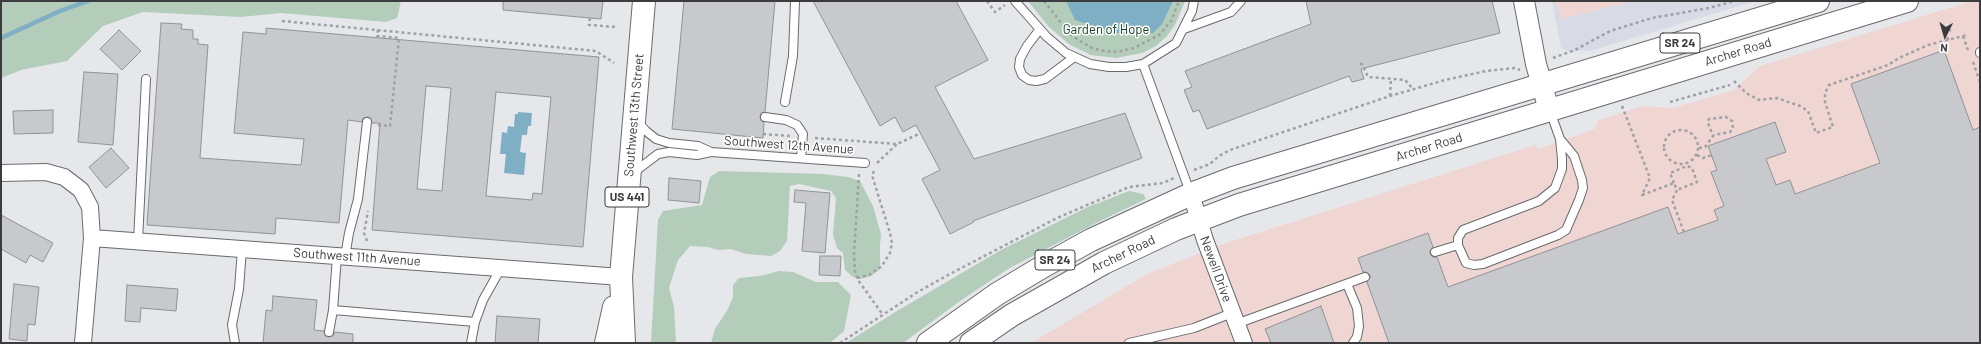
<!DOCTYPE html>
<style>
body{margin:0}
#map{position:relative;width:1981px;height:344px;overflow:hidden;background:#e5e7eb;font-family:Barlow,sans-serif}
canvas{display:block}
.frame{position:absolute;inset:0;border:2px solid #3c3c3e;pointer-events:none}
.north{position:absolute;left:1925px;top:16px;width:40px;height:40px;-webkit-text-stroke:3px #fff;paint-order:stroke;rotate:185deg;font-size:11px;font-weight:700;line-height:16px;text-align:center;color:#3c3c3e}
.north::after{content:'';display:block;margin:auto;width:14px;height:18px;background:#3c3c3e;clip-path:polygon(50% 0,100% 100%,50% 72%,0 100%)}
</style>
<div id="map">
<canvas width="1981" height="344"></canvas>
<div class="frame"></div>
<div class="north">N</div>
</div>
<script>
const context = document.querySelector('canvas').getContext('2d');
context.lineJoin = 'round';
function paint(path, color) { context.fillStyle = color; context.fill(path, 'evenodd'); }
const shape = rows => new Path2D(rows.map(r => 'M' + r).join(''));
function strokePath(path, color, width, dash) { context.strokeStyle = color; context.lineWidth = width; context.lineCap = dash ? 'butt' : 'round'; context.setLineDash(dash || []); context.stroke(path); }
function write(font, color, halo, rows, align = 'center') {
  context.font = font + ' Barlow,sans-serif'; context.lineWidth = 3; context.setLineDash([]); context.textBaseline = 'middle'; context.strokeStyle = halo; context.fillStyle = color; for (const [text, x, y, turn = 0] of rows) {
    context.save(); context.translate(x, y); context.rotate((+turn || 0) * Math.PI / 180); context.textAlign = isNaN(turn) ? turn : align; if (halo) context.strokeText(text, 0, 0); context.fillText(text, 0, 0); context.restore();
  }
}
paint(shape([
 [1552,1,1756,1,1590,51,1582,50,1575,52,1566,51,1561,48]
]), '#d8dbe6');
paint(shape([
 [1555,1,1633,1,1562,19],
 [1972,1,1980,1,1980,343,1031,343,1147,274,1223,244,1535,145,1538,149,1594,129,1599,120,1643,106,1673,108,1734,90,1760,66]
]), '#f0d6d3');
paint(shape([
 [1,1,401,1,397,18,386,22,281,13,241,17,143,12,103,26,67,61,21,70,1,78],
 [1028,1,1185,1,1175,25,1167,36,1156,46,1142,53,1116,58,1091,55,1070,45,1048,26],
 [719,171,823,174,848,177,860,181,873,206,881,234,880,245,880,269,871,276,860,279,853,277,845,270,843,253,837,248,833,235,836,198,831,191,799,184,790,186,787,241,780,251,771,256,746,254,731,249,718,250,708,247,690,246,678,260,669,288,674,307,676,343,651,343,658,220,663,211,702,205,710,177],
 [1129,191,1143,194,1146,199,1094,224,1008,269,960,301,903,343,846,343,897,311,1001,250,1088,207],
 [779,271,793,272,816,282,838,282,851,295,844,331,830,343,711,343,715,329,728,309,733,297,733,285,739,278,760,276]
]), '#b4cdba');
paint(shape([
 [1066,1,1173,1,1162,24,1153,33,1115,33,1075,20],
 [518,112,532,113,531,126,528,126,527,135,522,135,520,152,526,153,524,175,504,173,506,154,500,154,502,132,507,133,508,126,514,127,515,114,518,114]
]), '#7eafc5');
strokePath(shape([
 [1,38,60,11,88,1]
]), '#7eafc5', 4.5);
const building = shape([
 [503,1,603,1,601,19,503,10,503,1],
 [684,1,775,1,765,112,761,113,760,117,761,121,764,122,763,138,672,129,684,1],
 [813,1,956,1,988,60,935,87,974,159,1125,113,1142,158,973,221,974,222,950,234,922,179,940,170,916,125,903,132,895,117,880,126,813,1],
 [1306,1,1492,1,1500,33,1361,69,1364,79,1352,82,1349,76,1207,129,1199,110,1193,112,1184,90,1192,87,1185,71,1311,24,1306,1],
 [161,23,182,24,181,29,193,30,193,39,198,39,198,44,208,45,200,158,301,165,304,139,234,133,243,32,266,34,266,28,599,57,583,247,372,230,380,123,372,123,371,118,367,117,363,118,362,122,348,120,339,223,276,218,275,234,147,225,161,23],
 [426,86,451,88,442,191,417,189,426,86],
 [496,92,551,97,542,194,533,193,532,200,486,196,496,92],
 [119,30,141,51,122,70,100,49,119,30],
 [1944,50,1973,130,1980,127,1980,343,1389,343,1367,282,1370,278,1370,275,1366,272,1363,272,1358,258,1428,233,1433,247,1430,250,1430,254,1433,257,1437,257,1448,287,1668,207,1678,234,1718,220,1714,210,1724,206,1711,172,1717,170,1708,146,1775,122,1786,152,1766,159,1776,185,1790,180,1795,194,1880,163,1851,84,1944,50],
 [84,72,118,74,113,145,78,142,84,72],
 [53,110,53,133,14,134,13,111,53,110],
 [111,148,129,168,106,188,89,167,111,148],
 [669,178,701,181,699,203,668,200,669,178],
 [795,190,830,193,825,253,802,251,806,203,794,202,795,190],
 [1,215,53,243,43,262,30,255,26,263,1,249,1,215],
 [820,256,841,256,840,276,819,275,820,256],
 [14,284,39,287,35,325,28,324,27,341,9,339,14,284],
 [127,285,178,289,176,311,141,308,140,322,125,321,127,285],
 [273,296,317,300,314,330,324,331,325,336,328,337,333,336,335,332,353,334,353,343,263,343,266,310,272,311,273,296],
 [1321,306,1334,343,1271,343,1265,329,1321,306],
 [497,316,540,319,538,343,495,343,497,316]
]);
paint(building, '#c8c9cd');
strokePath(building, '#919296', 1);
const service = shape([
 [1015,1,1047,37,1066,53,1090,64,1109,67,1126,67,1143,64,1176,43,1192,11,1194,1],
 [1040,29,1027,46,1020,59,1019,67,1022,75,1029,80,1036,81,1045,79,1073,58],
 [1184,29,1231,12,1241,1],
 [1980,52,1980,53],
 [1143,64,1190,192],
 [785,102,793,56,795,1],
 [1550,111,1560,139,1562,159,1562,169,1555,188,1539,201,1463,230,1458,238,1458,245,1466,263,1474,265,1483,264,1558,235,1566,230,1579,200,1583,188,1582,180,1574,156,1560,139],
 [765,117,786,120,797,125,803,134,801,158],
 [637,121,646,131,656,139,669,143,698,146,711,152],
 [633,173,658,154,669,152,697,155,711,152,865,163],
 [138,241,146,79],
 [1435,252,1458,245],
 [337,256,333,310,475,322],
 [345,257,349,233,358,199,367,122],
 [1347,284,1357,308,1359,326,1357,337,1353,343],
 [1236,324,1365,277],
 [329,332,333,310],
 [235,343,232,325,239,289,242,249],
 [471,343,475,322,483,300,501,268],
 [1129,343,1194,328,1232,313]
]);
const minor = shape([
 [1,173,46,172,64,177,81,190,90,207,92,238,83,343],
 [1191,194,1205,240,1244,343],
 [92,238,621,277]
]);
const tertiary = shape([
 [1524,1,1536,64,1549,110]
]);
const primary = shape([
 [606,343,614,307],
 [624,343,621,277,644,1],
 [928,343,997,294,1042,267,1091,240,1191,194,1233,178,1818,1],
 [971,343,1012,315,1104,263,1176,229,1239,205,1907,1]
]);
strokePath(service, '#696a6d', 10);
strokePath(minor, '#696a6d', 18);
strokePath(tertiary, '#696a6d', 22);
strokePath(primary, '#696a6d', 24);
strokePath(shape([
 [987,1,995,12,1005,5],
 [1044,1,1070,34,1080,41,1092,48,1104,51,1117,52,1134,48,1159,35,1171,21,1179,1],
 [590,18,589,25,617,27],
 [282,21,596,51,614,63],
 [1963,36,1968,50],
 [1948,40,1946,32,1951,30],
 [1553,58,1575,50,1610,31,1652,18,1709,8,1734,1],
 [1973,62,1980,82],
 [1360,64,1362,64,1368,77,1405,80,1413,89],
 [1734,81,1746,93,1759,100,1777,98,1800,106,1808,111,1816,133,1833,127,1825,102,1825,93,1829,85,1888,65,1899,58,1928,45,1967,35],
 [1390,96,1391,79],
 [1670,102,1730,85],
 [1622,106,1650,178,1642,195,1674,183,1677,190,1672,200,1684,232],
 [378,125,390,126,399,38,377,36,378,30],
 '1664 147a17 17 0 1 1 34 0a17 17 0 1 1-34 0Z',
 [763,134,791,136],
 [815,138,897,144,921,133],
 [1699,148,1705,147,1713,136,1708,123,1709,119,1726,117,1732,121,1733,128,1730,132,1714,135],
 [1697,155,1703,158,1712,155],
 [877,163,897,144],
 [1194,170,1210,164,1219,156,1230,150,1390,96,1445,80,1486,71,1515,68,1520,70],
 [859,174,854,254,855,271,858,280,883,315],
 [1674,183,1670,173,1687,166,1692,168,1697,182,1677,190],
 [367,241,364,233,368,211],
 [857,278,869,275,882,266,890,253,892,243,890,233,875,185,872,175,874,171],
 [840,343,916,293,948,275,1057,218,1129,187,1163,183,1174,178]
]), '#9fa1a4', 2.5, [3, 3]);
strokePath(service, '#fff', 8);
strokePath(minor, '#fff', 16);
strokePath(tertiary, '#fff', 20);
strokePath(primary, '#fff', 22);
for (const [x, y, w] of [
 [1680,43,40],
 [627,197,44],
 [1055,260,40]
]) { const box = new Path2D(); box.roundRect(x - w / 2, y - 10, w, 20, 3); context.fillStyle = '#fff'; context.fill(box); strokePath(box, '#3c3c3e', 1); }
write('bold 12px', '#3c3c3e', null, [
 ["SR 24",1680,43],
 ["US 441",627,197],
 ["SR 24",1055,260]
]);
write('13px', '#124224', '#fff', [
 ["Garden of Hope",1106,30]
]);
write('13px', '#3c3c3e', '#fff', [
 ["Archer Road",1738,52,-17],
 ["Southwest 13th Street",634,115,-85],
 ["Southwest 12th Avenue",789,145,4],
 ["Archer Road",1429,147,-17],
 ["Archer Road",1123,254,-26],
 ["Southwest 11th Avenue",357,257,4],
 ["Newell Drive",1216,269,70]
]);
</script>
